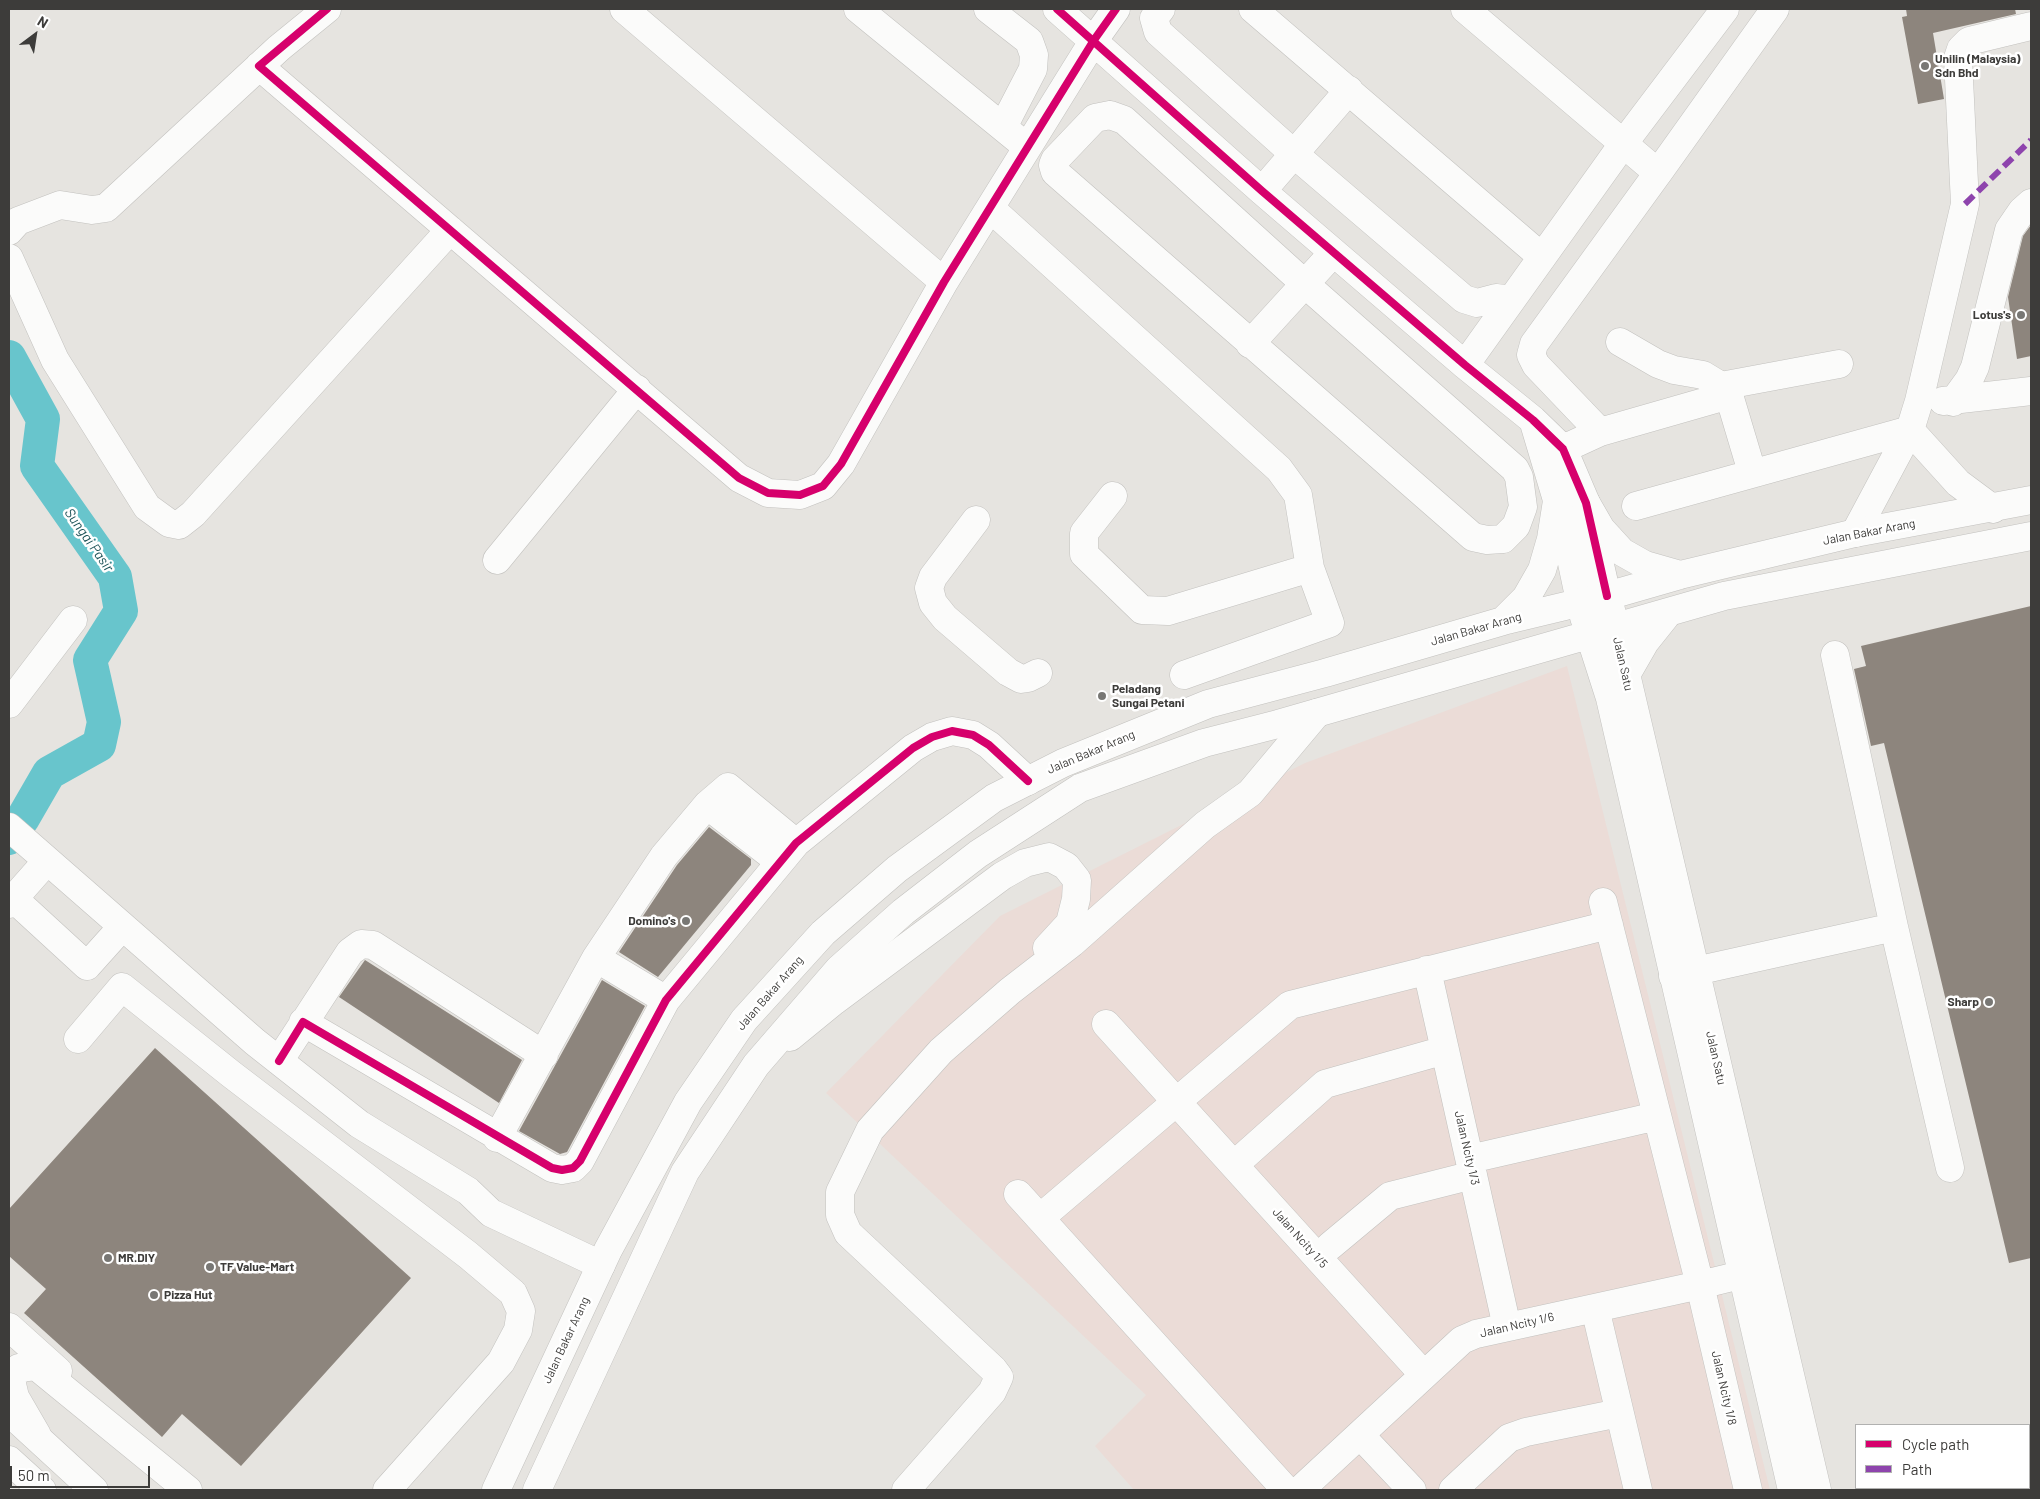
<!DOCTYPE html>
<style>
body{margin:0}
#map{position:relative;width:2040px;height:1499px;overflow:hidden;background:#e6e4e0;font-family:Barlow,sans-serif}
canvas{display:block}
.frame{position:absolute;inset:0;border:10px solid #3d3c3a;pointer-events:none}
.legend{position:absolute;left:1855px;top:1424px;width:175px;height:65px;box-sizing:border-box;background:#fff;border:1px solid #b1b1b0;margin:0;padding:6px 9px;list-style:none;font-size:15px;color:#3d3c3a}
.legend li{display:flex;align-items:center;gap:10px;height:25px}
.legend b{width:25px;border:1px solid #b1b1b0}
.north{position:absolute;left:10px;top:10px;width:50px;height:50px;-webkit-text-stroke:4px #fff;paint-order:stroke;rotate:31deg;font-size:14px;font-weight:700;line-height:20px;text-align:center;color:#3d3c3a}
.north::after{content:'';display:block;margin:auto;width:18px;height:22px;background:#3d3c3a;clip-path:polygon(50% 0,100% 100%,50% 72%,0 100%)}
.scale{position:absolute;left:10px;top:1466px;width:140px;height:22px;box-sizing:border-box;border:2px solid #3d3c3a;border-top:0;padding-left:6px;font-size:15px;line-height:18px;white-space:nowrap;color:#3d3c3a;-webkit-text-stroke:4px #fff;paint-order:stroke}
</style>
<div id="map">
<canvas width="2040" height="1499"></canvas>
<div class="frame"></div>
<ul class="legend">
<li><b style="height:6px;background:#d6006c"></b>Cycle path</li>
<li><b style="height:6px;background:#8e44ad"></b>Path</li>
</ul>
<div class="north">N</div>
<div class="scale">50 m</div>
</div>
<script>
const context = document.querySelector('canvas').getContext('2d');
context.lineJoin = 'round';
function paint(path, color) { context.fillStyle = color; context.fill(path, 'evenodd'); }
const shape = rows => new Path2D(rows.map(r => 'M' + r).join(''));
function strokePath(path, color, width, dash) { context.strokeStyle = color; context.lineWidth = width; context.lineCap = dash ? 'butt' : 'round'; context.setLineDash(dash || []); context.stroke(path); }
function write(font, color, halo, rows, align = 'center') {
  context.font = font + ' Barlow,sans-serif'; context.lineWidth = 5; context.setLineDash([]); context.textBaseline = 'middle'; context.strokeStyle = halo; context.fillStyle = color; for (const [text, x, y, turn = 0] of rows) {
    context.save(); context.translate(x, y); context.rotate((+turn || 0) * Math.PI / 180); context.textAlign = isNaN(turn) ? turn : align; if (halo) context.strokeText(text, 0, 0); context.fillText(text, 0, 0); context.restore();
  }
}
paint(shape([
 [1567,666,1770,1490,1134,1490,1095,1446,1146,1395,826,1093,1000,916,1305,763]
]), '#ebdcd7');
strokePath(shape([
 [9,357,43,419,37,466,115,577,121,611,90,660,104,722,99,745,49,773,23,818,9,838]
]), '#68c5cc', 34);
paint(shape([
 [1906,9,2015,9,2016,14,1933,33,1944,99,1918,104,1902,17,1907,16],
 [2031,225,2031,356,2017,359,2008,297,2023,236],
 [2031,606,2031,1258,2009,1263,1884,743,1871,746,1854,669,1866,666,1861,646],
 [709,827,751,859,751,865,658,977,619,952,677,865],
 [365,960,522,1060,499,1103,339,997],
 [602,980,645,1006,567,1152,560,1154,519,1131],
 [155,1048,411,1278,241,1466,182,1414,162,1437,24,1313,46,1289,9,1256,9,1209]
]), '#8d857d');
const minor = shape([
 [624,9,944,282],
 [858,9,1027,147],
 [988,9,1029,41,1034,55,1033,69,1003,127],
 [1057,9,1262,191,1465,365,1533,420,1563,449,1586,503,1607,596],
 [1161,9,1154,18,1158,32,1294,154,1464,299,1477,303,1496,298,1511,300],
 [1253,9,1542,257],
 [1465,9,1658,173,1534,344,1531,355,1536,365,1600,432],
 [259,66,739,478,768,493,800,495,823,486,841,464,944,282,1094,40,1116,9],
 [1110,115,1124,120,1305,284,1515,469,1519,477,1523,507,1516,526,1503,539,1487,540,1473,537,1055,172,1053,165,1055,160,1095,118,1110,115],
 [1658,173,1775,9],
 [1262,191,1349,90],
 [990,208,1279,469,1298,495,1310,568,1168,611,1142,610,1084,554,1084,533,1113,496],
 [9,231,18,221,60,205,92,210,106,208,279,48,327,9],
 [9,258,55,360,147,507,169,523,179,525,193,514,450,230],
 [1620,342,1658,364,1674,370,1703,375,1721,386,1729,395,1752,472],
 [1250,344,1333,253],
 [1465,365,1623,144,1725,9],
 [1721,386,1839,364],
 [1943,401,2031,391],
 [1953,402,1969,380,1975,367,2009,230,2022,211,2031,203],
 [1534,423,1563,520,1580,601],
 [1910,430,1958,483,1993,509],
 [1563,449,1600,432,1729,395],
 [1636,506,1910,430],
 [976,520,933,577,929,588,933,603,945,618,1008,672,1021,679,1028,678,1038,673],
 [1855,533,1910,430,1919,401,1965,204,1958,58,1961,49,1969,41,2031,26],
 [497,560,637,389],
 [1184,675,1330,623,1310,568],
 [9,704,73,620],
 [707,805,780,862],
 [9,827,255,1042,359,1124,468,1191,491,1213,601,1265],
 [14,899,87,966,122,927],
 [1603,902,1700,1285,1748,1490],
 [9,904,46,862],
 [1894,927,1950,1168],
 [596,958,666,1000],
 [1427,970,1507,1327],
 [1673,976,1894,927,1835,655],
 [303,1022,552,1168,562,1170,573,1168,580,1161,666,1000,796,843,913,748,932,737,952,731,973,735,989,745,1028,781],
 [1106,1024,1424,1375],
 [790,1037,834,1001,1002,876,1025,863,1049,857,1066,866,1077,880,1076,899,1070,923,1047,948],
 [78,1039,122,987,231,1074,468,1255,513,1293,521,1311,518,1330,501,1362,387,1490],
 [279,1061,350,952,361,944,373,945,544,1055],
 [497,1138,596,958,664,856,707,805,728,787,796,843],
 [1470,1159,1657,1116],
 [1234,1165,1325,1084,1445,1050],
 [1018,1194,1286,1490],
 [1040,1218,1290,1005,1609,925],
 [1330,1246,1390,1196,1473,1175],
 [1595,1308,1638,1490],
 [9,1327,58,1371],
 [37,1435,15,1397,11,1380,19,1368,36,1366,188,1490],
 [1360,1435,1412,1490],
 [906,1490,992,1392,999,1377,993,1369,848,1233,840,1215,840,1192,870,1130,941,1051,1010,991,1072,943,1205,825,1250,793,1317,713],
 [1300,1490,1462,1340,1476,1334,1700,1285,1765,1269],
 [1453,1490,1509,1438,1526,1432,1619,1413]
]);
const major = shape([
 [1586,503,1601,529,1622,552,1645,565,1680,575],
 [1611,610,1817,1490],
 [1584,617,1610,698,1792,1490],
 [1503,621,1526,598,1542,570,1551,539,1557,501],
 [1626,675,1645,642,1669,612],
 [496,1490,608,1250,688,1102,744,1020,823,933,897,869,994,798,1063,763,1208,704,1325,673,1503,621,1607,596,1680,575,1855,533,2031,500],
 [537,1490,685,1172,756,1065,839,969,903,912,978,854,1080,788,1204,743,1278,724,1724,596,2031,536]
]);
const highway = shape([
 [9,1412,94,1490],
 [9,1460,42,1490]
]);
strokePath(minor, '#c2c1be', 29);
strokePath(major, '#c2c1be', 29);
strokePath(highway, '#c2c1be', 29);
strokePath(minor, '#fbfbfa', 28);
strokePath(major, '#fbfbfa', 28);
strokePath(highway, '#fbfbfa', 28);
strokePath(shape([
 [1965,204,2031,140]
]), '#8e44ad', 6, [12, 6]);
strokePath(shape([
 [327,9,259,66,739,478,768,493,800,495,823,486,841,464,944,282,1094,40,1116,9],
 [1057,9,1262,191,1465,365,1533,420,1563,449,1586,503,1607,596],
 [279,1061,303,1022,552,1168,562,1170,573,1168,580,1161,666,1000,796,843,913,748,932,737,952,731,973,735,989,745,1028,781]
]), '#d6006c', 8);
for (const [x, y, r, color] of [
 [1925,66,5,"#787774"],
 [2021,315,5,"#787774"],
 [1102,696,5,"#787774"],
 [686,921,5,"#787774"],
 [1989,1002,5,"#787774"],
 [108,1258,5,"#787774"],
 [210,1267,5,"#787774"],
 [154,1295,5,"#787774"]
]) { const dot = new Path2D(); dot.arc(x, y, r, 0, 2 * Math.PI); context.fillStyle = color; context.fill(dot); strokePath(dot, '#fff', 2); }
write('bold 12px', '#3d3c3a', '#fff', [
 ["Unilin (Malaysia)",1935,59],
 ["Sdn Bhd",1935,73],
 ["Lotus's",2011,315,"right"],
 ["Peladang",1112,689],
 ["Sungai Petani",1112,703],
 ["Domino's",676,921,"right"],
 ["Sharp",1979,1002,"right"],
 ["MR.DIY",118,1258],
 ["TF Value-Mart",220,1267],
 ["Pizza Hut",164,1295]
], 'left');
write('12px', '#3d3c3a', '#fff', [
 ["Jalan Bakar Arang",1869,532,-11],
 ["Jalan Bakar Arang",1476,629,-16],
 ["Jalan Satu",1623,664,77],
 ["Jalan Bakar Arang",1091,752,-23],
 ["Jalan Bakar Arang",770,993,-49],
 ["Jalan Satu",1716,1058,77],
 ["Jalan Ncity 1/3",1467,1148,77],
 ["Jalan Ncity 1/5",1300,1238,48],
 ["Jalan Ncity 1/6",1517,1325,-13],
 ["Jalan Bakar Arang",566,1340,-65],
 ["Jalan Ncity 1/8",1724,1388,77]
]);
write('italic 14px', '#1d5358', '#fff', [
 ["Sungai Pasir",89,540,55]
]);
</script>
